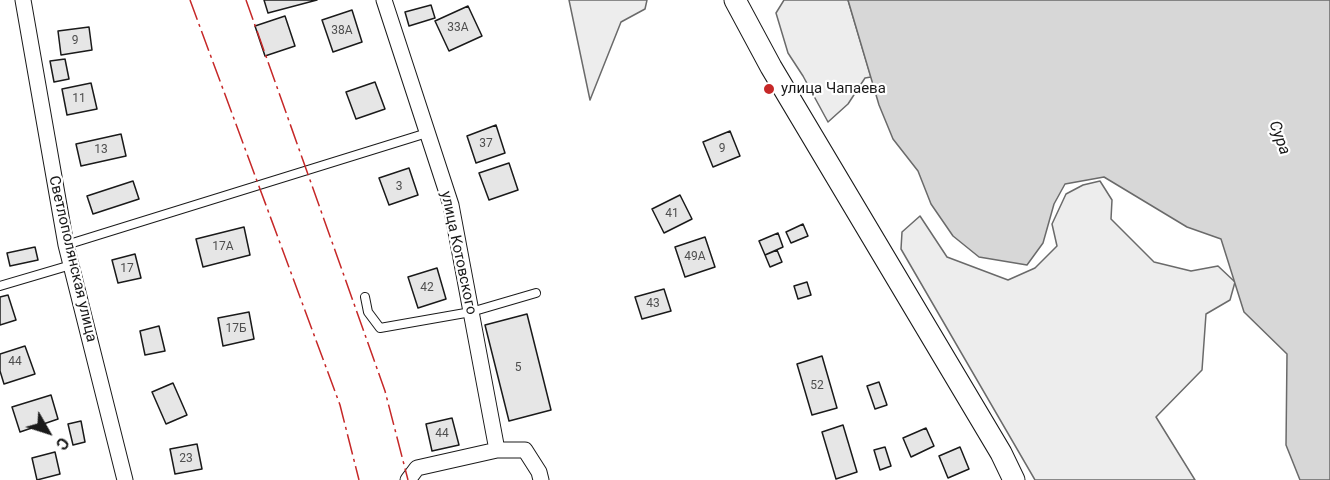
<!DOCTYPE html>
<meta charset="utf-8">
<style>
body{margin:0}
#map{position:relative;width:1330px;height:480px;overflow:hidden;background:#fff;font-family:Roboto,sans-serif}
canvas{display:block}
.north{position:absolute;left:18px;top:402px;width:60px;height:60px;-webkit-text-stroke:4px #fff;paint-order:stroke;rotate:129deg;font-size:16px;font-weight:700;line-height:24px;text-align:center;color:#1a1a1a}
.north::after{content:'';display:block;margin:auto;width:21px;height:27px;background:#1a1a1a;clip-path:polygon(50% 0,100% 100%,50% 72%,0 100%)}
</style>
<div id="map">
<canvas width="1330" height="480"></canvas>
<div class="north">С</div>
</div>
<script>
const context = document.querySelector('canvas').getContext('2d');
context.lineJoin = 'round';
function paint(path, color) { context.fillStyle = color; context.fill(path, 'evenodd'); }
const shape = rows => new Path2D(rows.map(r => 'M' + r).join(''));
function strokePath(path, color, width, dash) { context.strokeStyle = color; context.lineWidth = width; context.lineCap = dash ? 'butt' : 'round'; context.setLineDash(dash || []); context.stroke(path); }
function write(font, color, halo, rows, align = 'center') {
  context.font = font + ' Roboto,sans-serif'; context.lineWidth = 4.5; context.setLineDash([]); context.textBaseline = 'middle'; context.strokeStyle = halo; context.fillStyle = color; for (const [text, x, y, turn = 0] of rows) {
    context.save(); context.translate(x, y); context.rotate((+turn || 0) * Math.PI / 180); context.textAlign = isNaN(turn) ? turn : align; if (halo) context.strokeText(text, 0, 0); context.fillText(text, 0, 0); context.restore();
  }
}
const built = shape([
 [569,0,647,0,645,9,621,22,590,100,569,0],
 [784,0,848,0,871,77,865,78,848,104,828,122,803,76,788,53,776,13,784,0],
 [1100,181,1112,200,1111,219,1154,262,1191,271,1218,266,1235,282,1230,300,1206,314,1202,370,1156,417,1195,480,1035,480,901,249,902,232,920,216,947,257,1008,280,1035,268,1057,246,1052,224,1066,194,1083,185,1100,181]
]);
paint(built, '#ededed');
strokePath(built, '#6a6a6a', 1.5);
const water = shape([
 [848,0,1330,0,1330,480,1300,480,1286,445,1287,354,1244,312,1221,239,1187,227,1104,177,1065,184,1054,204,1043,243,1027,265,979,257,953,236,931,204,918,171,893,139,879,105,848,0]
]);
paint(water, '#d7d7d7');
strokePath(water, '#6a6a6a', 1.5);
const building = shape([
 [264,0,317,0,268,13,264,0],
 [431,5,435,18,409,26,405,12,431,5],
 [468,6,482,36,449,51,435,21,468,6],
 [352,10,362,42,333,52,322,20,352,10],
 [285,16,295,46,265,56,255,26,285,16],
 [89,27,92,50,61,55,58,31,89,27],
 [65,59,69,79,54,82,50,61,65,59],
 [375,82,385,109,356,119,346,92,375,82],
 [91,83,97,109,67,115,62,89,91,83],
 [496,125,505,153,476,163,467,136,496,125],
 [730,131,740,156,713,167,703,142,730,131],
 [121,134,126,156,81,166,76,144,121,134],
 [509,163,518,190,489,200,479,173,509,163],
 [409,168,418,195,389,205,379,178,409,168],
 [133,181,139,199,93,214,87,196,133,181],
 [680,195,692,219,664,233,652,209,680,195],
 [803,224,808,236,791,243,786,232,803,224],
 [244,227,250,255,203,267,196,239,244,227],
 [778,233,783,247,765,255,759,241,778,233],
 [705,237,715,267,685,277,675,247,705,237],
 [35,247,38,260,10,266,7,253,35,247],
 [777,250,782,262,770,267,765,255,777,250],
 [135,254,141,278,118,283,112,260,135,254],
 [437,268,446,299,418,308,408,277,437,268],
 [807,282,811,295,798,299,794,286,807,282],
 [664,289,671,311,642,319,635,297,664,289],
 [8,295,16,320,0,325,0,297,8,295],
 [249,312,254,339,223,346,218,318,249,312],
 [527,314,551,410,509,421,485,325,527,314],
 [159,326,165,351,145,355,140,331,159,326],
 [25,346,35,374,4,384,0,371,0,354,25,346],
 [822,356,837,408,812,415,797,364,822,356],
 [879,382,887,405,875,409,867,386,879,382],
 [173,383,187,415,166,424,152,392,173,383],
 [51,395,58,419,20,432,12,407,51,395],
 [452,418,459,445,432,451,426,424,452,418],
 [81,421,85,442,73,445,68,424,81,421],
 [843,425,857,472,836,479,822,432,843,425],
 [926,428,934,446,911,457,903,438,926,428],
 [197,444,202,469,175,474,170,449,197,444],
 [885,447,891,466,880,470,874,450,885,447],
 [960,447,969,469,948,478,939,456,960,447],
 [55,452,60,474,37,480,32,458,55,452]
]);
paint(building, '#e6e6e6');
strokePath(building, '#1a1a1a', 1.5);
const service = shape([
 [66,245,427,133],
 [0,286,71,265],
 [365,297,368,312,380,328,471,312,536,293]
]);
const minor = shape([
 [23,0,66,245,125,480],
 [384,0,451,205,497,450,525,450,539,472,541,480],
 [408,480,417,468,497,450]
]);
const secondary = shape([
 [735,0,771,67,1001,453,1014,480]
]);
strokePath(service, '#1a1a1a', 10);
strokePath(minor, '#1a1a1a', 17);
strokePath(secondary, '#1a1a1a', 23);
strokePath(service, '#fff', 8);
strokePath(minor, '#fff', 15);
strokePath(secondary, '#fff', 21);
strokePath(shape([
 [190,0,340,405,359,480],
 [246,0,385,391,408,480]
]), '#c62828', 1.5, [21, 4.5, 3, 4.5]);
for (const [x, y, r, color] of [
 [769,89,6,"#c62828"]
]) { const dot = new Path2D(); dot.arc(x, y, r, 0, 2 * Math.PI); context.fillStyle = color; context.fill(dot); strokePath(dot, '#fff', 2); }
write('12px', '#4d4d4d', null, [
 ["33А",458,28],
 ["38А",342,31],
 ["9",75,41],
 ["11",79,99],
 ["37",486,144],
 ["9",722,149],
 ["13",101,150],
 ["3",399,187],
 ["41",672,214],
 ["17А",223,247],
 ["49А",695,257],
 ["17",127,269],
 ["42",427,288],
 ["43",653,304],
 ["17Б",236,329],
 ["44",15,362],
 ["5",518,368],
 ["52",817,386],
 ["44",442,434],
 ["23",186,459]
]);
write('15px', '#1a1a1a', '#fff', [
 ["улица Чапаева",781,89]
], 'left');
write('15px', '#1a1a1a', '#fff', [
 ["улица Котовского",458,253,78],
 ["Светлополянская улица",72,259,77]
]);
write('italic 16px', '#1a1a1a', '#fff', [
 ["Сура",1279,138,70]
]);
</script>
